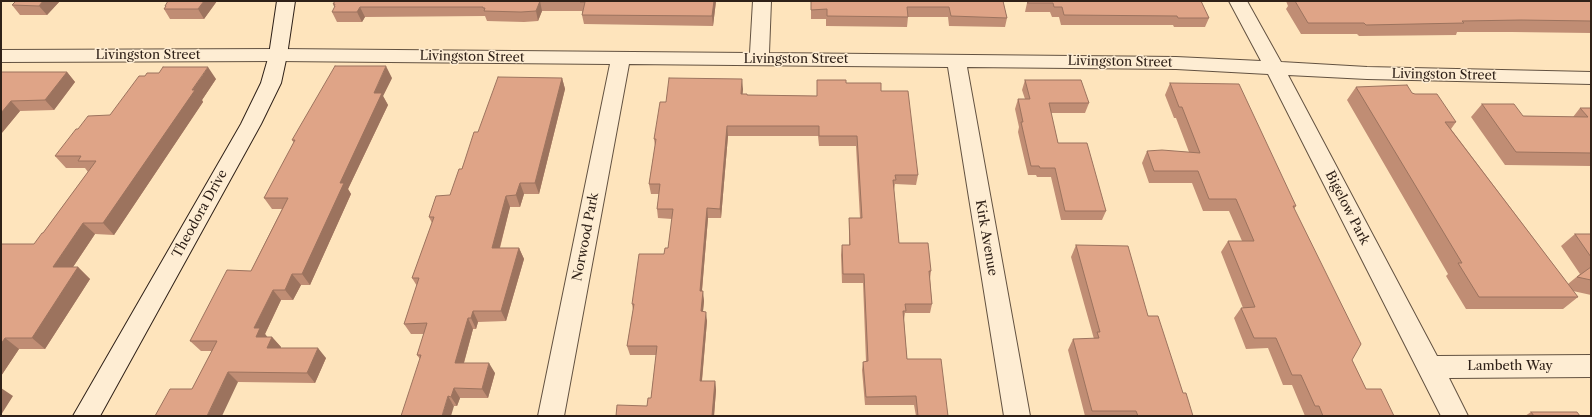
<!DOCTYPE html>
<style>
body{margin:0}
#map{position:relative;width:1592px;height:417px;overflow:hidden;background:#fee4bc;font-family:"Libre Caslon Text",serif}
canvas{display:block}
.frame{position:absolute;inset:0;border:2px solid #2f2118;pointer-events:none}
</style>
<div id="map">
<canvas width="1592" height="417"></canvas>
<div class="frame"></div>
</div>
<script>
const context = document.querySelector('canvas').getContext('2d');
context.lineJoin = 'round';
const shape = rows => new Path2D(rows.map(r => 'M' + r).join(''));
function strokePath(path, color, width, dash) { context.strokeStyle = color; context.lineWidth = width; context.lineCap = dash ? 'butt' : 'round'; context.setLineDash(dash || []); context.stroke(path); }
function paint(path, color) { context.fillStyle = color; context.fill(path, 'evenodd'); }
function write(font, color, halo, rows, align = 'center') {
  context.font = font + ' "Libre Caslon Text",serif'; context.lineWidth = 3; context.setLineDash([]); context.textBaseline = 'middle'; context.strokeStyle = halo; context.fillStyle = color; for (const [text, x, y, turn = 0] of rows) {
    context.save(); context.translate(x, y); context.rotate((+turn || 0) * Math.PI / 180); context.textAlign = isNaN(turn) ? turn : align; if (halo) context.strokeText(text, 0, 0); context.fillText(text, 0, 0); context.restore();
  }
}
const street = shape([
 [753,1,771,1,769,53,1176,57,1261,61,1229,1,1247,1,1281,62,1367,67,1591,72,1591,84,1367,79,1288,75,1437,356,1591,355,1591,377,1449,378,1468,416,1441,416,1268,74,1176,69,967,67,1030,416,1004,416,948,67,629,64,564,416,538,416,610,64,278,61,1,62,1,50,278,49,750,53,753,1]
]);
const secondary = shape([
 [277,1,295,1,287,55,281,83,261,124,100,416,73,416,241,124,261,83,269,55,277,1]
]);
strokePath(street, '#635241', 2);
strokePath(secondary, '#2f2118', 2);
paint(street, '#feedd3');
paint(secondary, '#feedd3');
paint(shape([
 [60,1,47,15,20,15,12,5],
 [217,1,204,19,170,19,164,9,166,6,165,6],
 [335,1,716,1,713,26,584,24,582,15,582,11,542,11,538,21,524,22,487,21,485,16,365,17,362,22,337,22,332,12,335,8,333,4],
 [811,1,1003,1,1007,18,1005,27,949,26,948,17,908,17,907,27,826,26,826,19,811,19],
 [1201,1,1209,18,1205,27,1174,27,1173,25,1061,25,1059,17,1052,17,1050,12,1025,12,1027,3],
 [1286,1,1591,1,1591,33,1512,32,1457,32,1456,35,1359,36,1357,34,1301,34,1286,9,1288,6],
 [1,72,67,72,75,82,54,110,20,111,1,134],
 [145,76,216,79,202,100,203,102,114,235,95,234,73,267,78,267,90,279,45,349,19,349,1,376,1,244,34,244,43,233,88,172,85,168,66,168,55,156,78,129,110,115],
 [392,78,383,96,388,105,348,189,351,194,310,285,301,285,293,300,281,300,265,334,267,337,272,337,281,347,281,348,326,358,315,383,238,382,192,389,212,351,201,351,190,341,251,271,282,209,272,209,264,198,294,143,292,140],
 [562,78,565,89,539,194,524,194,520,207,510,207,500,248,519,248,524,259,506,321,478,322,476,329,473,329,464,363,495,373,488,398,460,398,457,406,454,406,417,355,424,334,411,334,404,324,417,286,412,278,432,223,429,217,450,195,478,132],
 [817,80,846,83,881,91,918,175,916,185,895,184,894,190,899,243,931,271,930,279,932,304,930,313,905,313,904,320,907,359,948,416,916,416,914,405,865,405,862,370,863,362,866,362,863,283,842,283,841,255,842,245,849,245,849,218,860,218,856,146,819,146,818,136,728,136,721,218,708,218,702,291,704,301,703,311,707,321,702,381,715,381,716,390,714,416,616,416,647,406,651,398,656,355,630,355,627,346,633,310,632,304,668,248,672,219,658,218,657,209,659,194,651,194,649,184,655,146,654,139,666,102,743,89,742,94,747,95,817,96],
 [1025,80,1089,103,1085,113,1051,113,1058,143,1106,211,1102,220,1061,220,1051,177,1037,177,1036,175,1028,175,1018,132,1019,127,1015,109,1018,99,1025,99,1022,90],
 [1170,83,1296,206,1294,209,1352,360,1366,389,1394,416,1305,416,1292,385,1283,385,1268,348,1246,349,1234,318,1241,308,1243,308,1221,252,1228,241,1242,241,1229,211,1203,211,1192,183,1149,183,1142,163,1147,151,1189,152,1176,118,1174,118,1165,95],
 [1356,87,1412,93,1456,122,1451,129,1568,284,1580,274,1561,246,1575,234,1591,234,1591,295,1573,291,1578,297,1563,309,1466,309,1446,276,1448,274,1347,100],
 [1482,104,1523,116,1573,117,1580,108,1591,108,1591,166,1505,165,1471,117],
 [1076,245,1148,316,1193,416,1085,416,1068,350,1073,339,1094,339,1071,257],
 [1531,412,1580,416,1525,416]
]), '#c08d74');
paint(shape([
 [43,1,60,1,47,15,39,6],
 [204,1,217,1,204,19,198,9],
 [540,1,542,11,538,21,536,11],
 [714,1,716,1,713,26,712,16],
 [360,7,365,17,362,22,357,12],
 [386,66,392,78,383,96,388,105,348,189,351,194,310,285,302,274,340,183,374,93],
 [208,67,216,79,202,100,203,102,114,235,103,223],
 [67,72,75,82,54,110,45,100],
 [562,78,565,89,539,194,535,183],
 [742,79,743,89,742,104,741,94],
 [11,101,20,111,1,134,1,113],
 [727,126,728,136,721,218,720,209],
 [520,183,524,194,520,207,516,195],
 [506,196,510,207,497,258,492,248],
 [707,208,708,218,701,301,700,291],
 [83,223,95,234,65,279,53,267],
 [519,248,524,259,506,321,501,311],
 [78,267,90,279,45,349,32,338],
 [292,274,301,285,293,300,285,290],
 [273,290,281,300,265,334,269,339,256,337,254,328],
 [703,291,704,301,702,321,701,311],
 [473,311,478,322,476,329,471,318],
 [706,312,707,321,701,390,700,381],
 [468,318,473,329,461,373,455,363],
 [272,337,281,347,276,358,267,348],
 [5,338,19,349,1,376,1,344],
 [318,348,326,358,315,383,307,373],
 [489,363,495,373,488,398,482,389],
 [228,372,238,382,222,416,207,416],
 [715,381,716,390,714,416,712,416],
 [1,388,13,396,1,415],
 [454,388,460,398,457,406,451,397],
 [448,396,454,406,451,416,442,416]
]), '#9c735e');
const building = shape([
 [16,1,43,1,39,6,12,5,16,1],
 [168,1,204,1,198,9,164,9,166,6,165,6,168,1],
 [335,1,540,1,536,11,521,12,484,11,485,8,483,8,483,7,360,7,357,12,332,12,335,6,334,6,335,4,333,4,335,1],
 [566,1,714,1,712,16,582,15,585,2,580,2,581,1,566,1],
 [811,1,1003,1,1007,18,951,16,949,7,907,7,908,17,827,16,827,9,811,10,811,1],
 [1030,1,1201,1,1209,18,1178,18,1177,16,1064,15,1062,7,1054,7,1053,3,1027,3,1030,1],
 [1295,1,1591,1,1591,21,1521,20,1462,21,1464,23,1366,25,1364,23,1308,23,1295,1],
 [335,66,386,66,374,93,382,93,340,183,344,183,302,274,292,274,285,290,273,290,254,328,260,328,256,337,272,337,267,348,318,348,307,373,228,372,207,416,155,416,170,389,192,389,217,341,190,341,227,270,251,271,288,198,264,198,295,140,292,140,335,66],
 [163,67,208,67,192,90,195,90,103,223,83,223,53,267,78,267,32,338,5,338,1,344,1,244,34,244,42,233,43,233,96,161,78,161,81,156,55,156,76,129,78,129,88,116,110,115,139,76,145,76,147,73,159,73,163,67],
 [1,72,67,72,45,100,11,101,1,113,1,72],
 [498,77,562,78,535,183,520,183,516,195,506,196,492,248,519,248,501,311,473,311,471,318,468,318,455,363,489,363,482,389,454,388,451,397,448,396,442,416,401,416,421,355,417,355,427,323,404,324,419,278,412,278,434,217,429,217,436,196,450,195,459,169,462,169,474,132,478,132,498,77],
 [669,78,742,79,741,94,747,94,747,95,817,96,817,80,846,80,846,83,881,83,881,91,908,91,918,175,895,175,896,180,893,180,899,243,928,243,931,271,929,271,932,304,905,304,906,311,903,311,907,359,941,359,948,416,918,416,916,396,866,397,863,362,868,361,864,274,843,274,842,245,850,245,849,218,862,218,857,136,819,136,819,126,727,126,720,209,707,208,700,291,703,291,701,311,706,312,700,381,715,381,712,416,616,416,617,405,647,406,648,398,651,398,657,346,627,346,634,304,632,304,639,254,664,254,665,248,668,248,673,209,657,209,660,184,649,184,656,139,654,139,660,102,666,102,669,78],
 [1025,80,1081,80,1089,103,1049,103,1058,143,1087,143,1106,211,1065,211,1055,168,1040,168,1039,166,1031,166,1021,122,1023,122,1018,99,1030,99,1025,80],
 [1170,83,1239,84,1296,206,1293,206,1361,344,1352,360,1366,389,1381,389,1394,416,1323,416,1319,406,1315,406,1301,375,1292,375,1276,338,1254,338,1241,308,1255,307,1228,241,1254,241,1236,199,1209,199,1198,171,1154,171,1147,151,1162,150,1200,153,1182,107,1179,107,1170,83],
 [1407,85,1412,93,1415,94,1437,94,1456,122,1445,122,1578,297,1479,297,1458,263,1462,263,1356,87,1407,85],
 [1482,104,1514,104,1523,116,1588,117,1580,108,1591,108,1591,153,1516,152,1482,104],
 [1575,234,1591,234,1591,257,1575,234],
 [1076,245,1128,246,1148,316,1158,316,1183,393,1186,393,1193,416,1138,416,1136,411,1092,411,1073,339,1099,338,1097,332,1100,332,1076,245],
 [1591,267,1591,280,1577,277,1591,267],
 [1531,412,1577,412,1580,416,1534,416,1531,412]
]);
paint(building, '#dfa487');
strokePath(building, '#9c735e', 1);
write('13px', '#2f2118', '#feedd3', [
 ["Livingston Street",148,55],
 ["Livingston Street",472,57,1],
 ["Livingston Street",796,59],
 ["Livingston Street",1120,62,1],
 ["Livingston Street",1444,75,1],
 ["Bigelow Park",1347,208,63],
 ["Theodora Drive",200,214,-61],
 ["Norwood Park",586,237,-79],
 ["Kirk Avenue",986,238,80],
 ["Lambeth Way",1510,366]
]);
</script>
